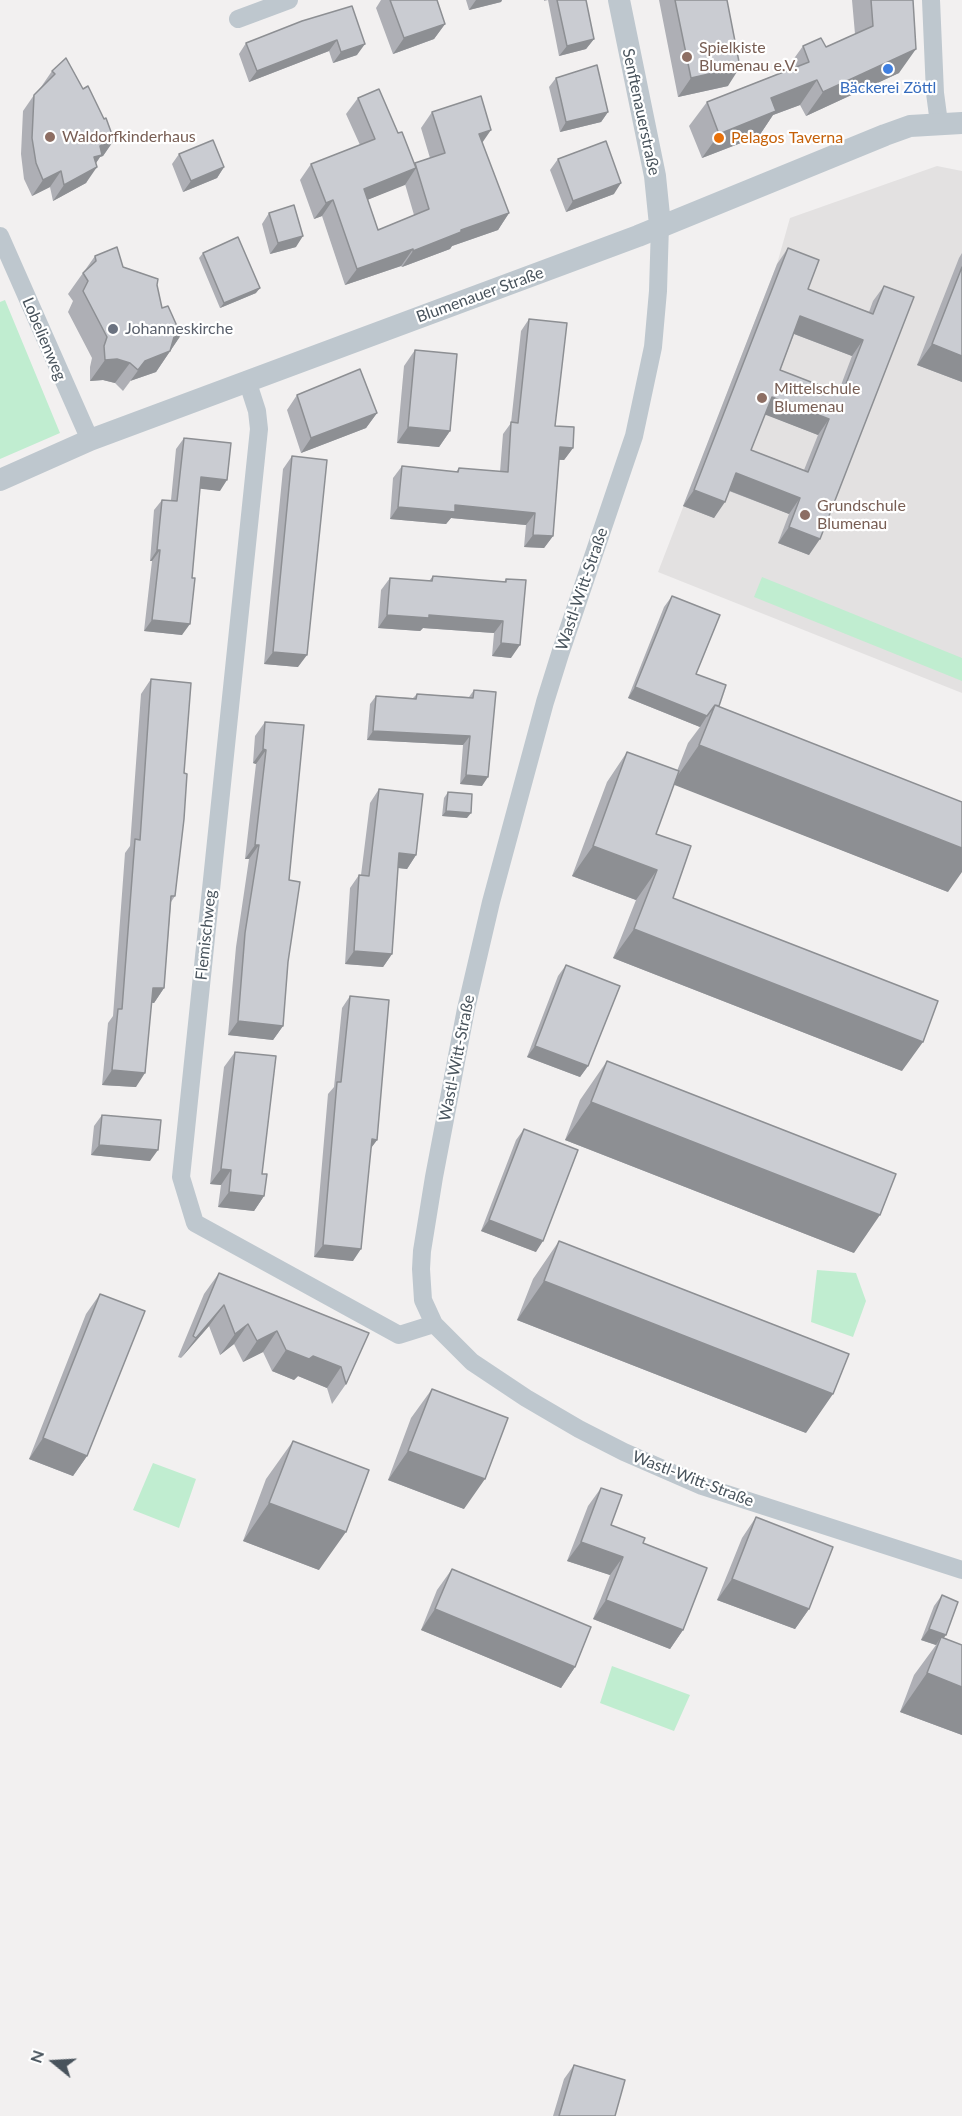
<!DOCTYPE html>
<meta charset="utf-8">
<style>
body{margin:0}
#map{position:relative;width:962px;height:2116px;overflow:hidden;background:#f2f0f0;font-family:Lato,sans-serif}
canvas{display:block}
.north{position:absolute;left:24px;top:2032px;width:60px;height:60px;-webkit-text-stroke:4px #fff;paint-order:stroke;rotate:288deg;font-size:16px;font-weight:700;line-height:24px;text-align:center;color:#48535c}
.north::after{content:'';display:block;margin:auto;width:21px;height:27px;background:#48535c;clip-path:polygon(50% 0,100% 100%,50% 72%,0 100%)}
</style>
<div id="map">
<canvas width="962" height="2116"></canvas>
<div class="north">N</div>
</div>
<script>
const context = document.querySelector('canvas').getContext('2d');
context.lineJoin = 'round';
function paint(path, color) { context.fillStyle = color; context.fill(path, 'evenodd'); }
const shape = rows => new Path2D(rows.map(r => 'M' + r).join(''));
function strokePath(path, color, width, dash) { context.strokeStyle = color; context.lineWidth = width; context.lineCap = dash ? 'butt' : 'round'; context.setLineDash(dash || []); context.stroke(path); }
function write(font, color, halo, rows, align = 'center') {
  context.font = font + ' Lato,sans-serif'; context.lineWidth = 4.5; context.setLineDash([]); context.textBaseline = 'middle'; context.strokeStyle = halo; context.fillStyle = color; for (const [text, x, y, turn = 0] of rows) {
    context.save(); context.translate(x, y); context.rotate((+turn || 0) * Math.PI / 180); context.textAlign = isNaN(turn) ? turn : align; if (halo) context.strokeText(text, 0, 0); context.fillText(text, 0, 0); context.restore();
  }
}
paint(shape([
 [937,166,962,171,962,693,658,572,777,264,790,218]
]), '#e3e1e1');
paint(shape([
 [5,300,60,433,0,459,0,302],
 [762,577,962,658,962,681,754,597],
 [817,1270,856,1273,866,1301,853,1337,811,1322],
 [153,1463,196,1479,179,1528,133,1510],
 [612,1666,690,1695,674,1731,600,1703]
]), '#c0edd0');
strokePath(shape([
 [931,0,935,93,939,123],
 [238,19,289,0],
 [660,225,658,291,653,347,634,436,560,654,545,702,491,902,466,1009,434,1177,422,1251,421,1269,423,1300,434,1324,472,1362,526,1398,579,1429,624,1452,702,1486,962,1570],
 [0,236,90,440],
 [247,380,257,411,259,429,181,1177,195,1223,399,1335,434,1324]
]), '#bec7ce', 18);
strokePath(shape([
 [619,0,655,176,660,225],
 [0,480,90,440,638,236,885,135,910,126,962,123]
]), '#bec7ce', 22);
paint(shape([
 [381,0,437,0,445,24,434,39,393,54,376,8],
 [466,0,502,0,501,2,469,10],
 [544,0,586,0,594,39,586,49,559,56,548,0,544,1],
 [659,0,727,0,728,86,678,97],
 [852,0,913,0,899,73,806,116,800,105,773,115,759,136,702,158,689,126,707,102,785,71,803,46,826,47,855,34],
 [352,6,357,55,333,63,329,51,249,82,239,54,246,43],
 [52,71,83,89,114,140,103,156,100,157,96,163,86,183,53,201,50,187,32,196,24,179,21,154,23,111,34,95,41,87],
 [556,78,608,112,601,122,560,132,549,87],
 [358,98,398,133,414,164,430,158,421,128,432,112,482,143,509,213,498,230,452,246,450,249,402,267,401,266,345,285,322,216,314,219,300,180,311,164,360,145,346,114],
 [405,184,414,215,378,230,367,200],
 [179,154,224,167,217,178,183,192,172,164],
 [558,159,614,194,566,212,550,170],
 [269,213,296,247,270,254,262,224],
 [788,248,808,289,869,312,873,301,884,286,809,555,778,543,789,514,729,491,714,518,683,506,777,264],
 [794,334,852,356,838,393,780,370],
 [765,414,818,435,804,470,751,450],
 [203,253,256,293,220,308,199,258],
 [962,253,962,382,917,365,959,258],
 [95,256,123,267,157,285,162,308,181,335,156,372,130,381,123,391,115,383,103,380,90,381,90,367,92,358,68,312,73,301,68,294],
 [529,319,555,426,573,448,564,460,559,460,553,536,544,548,524,547,526,525,451,518,446,524,390,519,393,478,402,466,456,472,459,468,500,472,503,434,511,423,521,331],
 [415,350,450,431,439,447,397,443,404,366],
 [297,395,377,413,366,428,301,453,287,410],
 [184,438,220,491,200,488,182,635,144,631,152,561,150,561,154,510,162,500,171,500,176,449],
 [292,456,298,667,264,664,283,469],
 [433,576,504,582,506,579,511,658,492,656,494,633,423,628,420,631,378,628,381,590,390,578,429,581],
 [672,596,696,674,719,706,948,892,674,784,656,834,673,898,902,1071,613,958,636,900,572,876,607,782,627,752,677,771,688,743,700,727,628,698,664,607],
 [151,679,175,896,171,902,164,988,154,1003,151,1002,136,1087,102,1085,108,1023,113,1016,125,853,130,846,141,694],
 [474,690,482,786,460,784,463,745,367,740,370,704,376,696,413,698,417,694,469,697],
 [265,722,289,880,288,962,283,1026,273,1040,228,1035,236,947,249,859,245,859,256,764,253,763,255,736],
 [379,789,416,855,407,869,398,868,392,954,383,967,345,964,350,888,359,875,361,875,370,803],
 [448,792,467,818,442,816,444,798],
 [566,965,588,1066,580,1077,527,1057,558,976],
 [350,996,377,1140,371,1148,353,1261,314,1257,328,1094,334,1087,342,1008],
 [235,1052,264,1196,254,1211,218,1207,221,1185,210,1184,224,1067],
 [607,1061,854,1253,565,1140,580,1100],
 [102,1115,150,1161,91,1155,94,1126],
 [524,1129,536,1252,481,1231,516,1140],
 [559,1241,806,1433,517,1320,533,1279],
 [219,1273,369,1333,346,1384,332,1404,327,1388,298,1376,294,1380,272,1371,263,1352,243,1362,234,1344,220,1355,209,1326,181,1358,178,1357,204,1294],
 [100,1294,87,1456,73,1476,29,1459,86,1314],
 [432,1389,464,1509,388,1480,411,1418],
 [293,1441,319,1570,243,1541,266,1479],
 [601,1488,611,1525,643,1543,683,1630,670,1649,593,1619,610,1575,567,1561,588,1506],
 [756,1517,809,1609,795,1629,717,1600,742,1538],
 [452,1569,575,1667,561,1688,421,1630,437,1590],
 [942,1595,944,1638,962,1645,962,1735,900,1712,914,1675,936,1645,921,1640,934,1606],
 [574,2065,615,2116,553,2116,564,2079]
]), '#aeafb5');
paint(shape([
 [476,0,502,0,501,2,469,10],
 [445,24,434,39,393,54,404,38],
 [594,39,586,49,559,56,567,46],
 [337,40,329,51,249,82,257,71],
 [365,44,357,55,333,63,341,52],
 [916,49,899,73,806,116,823,92],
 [740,67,728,86,678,97,691,78],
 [817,80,800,105,773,115,759,136,702,158,719,134,771,98],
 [608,112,601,122,560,132,566,122],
 [491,130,480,146,479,134],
 [114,140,103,156,100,157,92,169,97,167,86,183,53,201,64,185,100,146],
 [224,167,217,178,183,192,191,181],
 [416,168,405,185,352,206,364,189],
 [61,171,50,187,32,196,43,180],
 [621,183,614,194,566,212,573,201],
 [333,200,322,216,314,219,326,203],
 [509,213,498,230,452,246,450,249,402,267,413,251,461,230],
 [303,236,296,247,270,254,278,243],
 [413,249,401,266,345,285,357,269],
 [260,288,256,293,220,308,224,303],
 [800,316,863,340,852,356,789,332],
 [181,335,156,372,130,381,123,391,145,361,174,337],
 [932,344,962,356,962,382,917,365],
 [117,359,130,363,115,383,103,380,90,381,105,360],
 [772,397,829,419,818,435,761,413],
 [377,413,366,428,301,453,311,438],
 [408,427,450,431,439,447,397,443],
 [560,447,573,448,564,460,551,459],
 [736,473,800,498,789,514,725,489],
 [201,477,227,480,220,491,194,488],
 [694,490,725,502,714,518,683,506],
 [455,505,535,513,526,525,451,518,446,524,390,519,398,507],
 [789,527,820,539,809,555,778,543],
 [533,535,553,536,544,548,524,547],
 [157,550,160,550,152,561,150,561],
 [387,615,429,615,503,621,494,633,423,628,420,631,378,628],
 [152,620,190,624,182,635,144,631],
 [501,643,520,645,511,658,492,656],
 [273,652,307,655,298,667,264,664],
 [635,687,707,716,700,727,628,698],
 [373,731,470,736,463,745,367,740],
 [699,745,962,848,962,872,948,892,672,784],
 [263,749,266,750,256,764,253,763],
 [466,775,488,777,482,786,460,784],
 [446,811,471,813,467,818,442,816],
 [255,845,259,845,249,859,245,859],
 [593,846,657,870,636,900,572,876],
 [399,853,416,855,407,869,390,867],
 [634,929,923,1042,902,1071,613,958],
 [354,951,392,954,383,967,345,964],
 [153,988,164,988,154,1003,143,1002],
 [238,1021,283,1026,273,1040,228,1035],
 [535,1046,588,1066,580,1077,527,1057],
 [112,1070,145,1073,136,1087,102,1085],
 [591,1102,880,1215,854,1253,565,1140],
 [372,1139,377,1140,368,1152],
 [99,1145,158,1150,150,1161,91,1155],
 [221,1169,231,1170,221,1185,210,1184],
 [229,1192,264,1196,254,1211,218,1207],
 [489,1220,543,1241,536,1252,481,1231],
 [323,1245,361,1249,353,1261,314,1257],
 [544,1281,833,1394,806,1433,517,1320],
 [224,1305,209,1326,181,1358,196,1338],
 [248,1324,234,1344,220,1355,235,1334],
 [277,1331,263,1352,243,1362,257,1341],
 [286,1350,313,1356,341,1367,327,1388,298,1376,294,1380,272,1371],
 [43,1438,87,1456,73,1476,29,1459],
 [408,1451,485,1479,464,1509,388,1480],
 [269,1503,346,1532,319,1570,243,1541],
 [581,1542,623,1557,610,1575,567,1561],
 [732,1579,809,1609,795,1629,717,1600],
 [606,1600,683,1630,670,1649,593,1619],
 [435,1609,575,1667,561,1688,421,1630],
 [929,1629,946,1635,938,1646,941,1637,936,1645,921,1640],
 [927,1673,962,1687,962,1735,900,1712]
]), '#8d8f93');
const building = shape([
 [390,0,437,0,445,24,404,38,390,0],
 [557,0,586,0,594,39,567,46,557,0],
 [675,0,727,0,740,67,691,78,675,0],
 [871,0,913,0,916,49,823,92,817,80,771,98,776,111,719,134,707,102,809,62,803,46,821,38,826,47,873,26,871,0],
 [352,6,365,44,341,52,337,40,257,71,246,43,302,21,352,6],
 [66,58,83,89,88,86,104,119,106,118,114,140,100,146,102,155,94,157,97,167,64,185,61,171,43,180,36,163,32,138,34,95,55,74,52,71,66,58],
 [597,65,608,112,566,122,556,78,597,65],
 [379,89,398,133,402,132,416,168,364,189,378,230,429,209,415,163,445,153,432,112,481,96,491,130,479,134,509,213,461,230,461,232,413,251,413,249,357,269,333,200,326,203,311,164,375,139,358,98,379,89],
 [213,140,224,167,191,181,179,154,213,140],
 [606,141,621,183,573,201,558,159,606,141],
 [294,205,303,236,278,243,269,213,294,205],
 [238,237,260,288,224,303,203,253,238,237],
 [117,247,123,267,158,279,157,285,162,308,168,306,181,335,174,337,170,351,145,361,138,370,130,363,117,359,105,360,104,346,107,337,83,291,88,281,83,273,96,261,95,256,117,247],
 [788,248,819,260,808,289,873,314,884,286,914,297,820,539,789,527,800,498,736,473,725,502,694,490,788,248],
 [800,316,863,340,842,394,780,370,800,316],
 [772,397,829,419,808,472,751,450,772,397],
 [962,267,962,356,932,344,962,267],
 [529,319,567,323,555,426,574,427,573,448,560,447,553,536,533,535,535,513,455,505,455,512,398,507,402,466,458,472,459,468,508,472,511,422,518,423,529,319],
 [415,350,457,354,450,431,408,427,415,350],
 [360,369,377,413,311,438,297,395,360,369],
 [184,438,231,443,227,480,201,477,192,578,195,578,190,624,152,620,160,550,157,550,162,500,177,501,184,438],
 [292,456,327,460,307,655,273,652,292,456],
 [433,576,506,582,506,579,526,580,520,645,501,643,503,621,429,615,429,618,387,615,390,578,432,581,433,576],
 [672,596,720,615,696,674,726,685,719,706,715,705,707,716,635,687,672,596],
 [151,679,191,683,184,773,187,774,184,819,175,896,171,896,164,988,153,988,145,1073,112,1070,118,1009,122,1009,135,839,140,840,151,679],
 [474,690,496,692,488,777,466,775,470,736,373,731,376,696,416,699,417,694,473,698,474,690],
 [715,705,962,802,962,848,699,745,715,705],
 [265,722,304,725,289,880,300,882,288,962,283,1026,238,1021,245,933,259,845,255,845,266,750,263,749,265,722],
 [627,752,679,771,656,834,691,846,673,898,938,1001,923,1042,634,929,657,870,593,846,627,752],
 [379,789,423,794,416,855,399,853,392,954,354,951,359,875,369,876,379,789],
 [448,792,472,794,471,813,446,811,448,792],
 [566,965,620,986,588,1066,535,1046,566,965],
 [350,996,389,1000,377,1140,372,1139,361,1249,323,1245,337,1082,341,1082,350,996],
 [235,1052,276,1056,262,1174,267,1174,264,1196,229,1192,231,1170,221,1169,235,1052],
 [607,1061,896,1174,880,1215,591,1102,607,1061],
 [102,1115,161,1120,158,1150,99,1145,102,1115],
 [524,1129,578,1150,543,1241,489,1220,524,1129],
 [559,1241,849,1354,833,1394,544,1281,559,1241],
 [219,1273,369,1333,346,1384,341,1367,313,1356,309,1359,286,1350,277,1331,257,1341,248,1324,235,1334,224,1305,196,1338,193,1336,219,1273],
 [100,1294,145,1311,87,1456,43,1438,100,1294],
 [432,1389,508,1418,485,1479,408,1451,432,1389],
 [293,1441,369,1470,346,1532,269,1503,293,1441],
 [601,1488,622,1495,611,1525,645,1538,643,1543,707,1568,683,1630,606,1600,623,1557,581,1542,601,1488],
 [756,1517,833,1547,809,1609,732,1579,756,1517],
 [452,1569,591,1627,575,1667,435,1609,452,1569],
 [942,1595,958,1602,946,1635,929,1629,942,1595],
 [941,1637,962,1645,962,1687,927,1673,941,1637],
 [574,2065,625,2080,615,2116,559,2116,574,2065]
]);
paint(building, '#caccd2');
strokePath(building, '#8d8f93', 1.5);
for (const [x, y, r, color] of [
 [687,57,6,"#8d6e63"],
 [888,69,6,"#3f7fe0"],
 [50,137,6,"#8d6e63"],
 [719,138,6,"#e8710a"],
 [113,329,6,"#6b7280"],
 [762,398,6,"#8d6e63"],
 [805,515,6,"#8d6e63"]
]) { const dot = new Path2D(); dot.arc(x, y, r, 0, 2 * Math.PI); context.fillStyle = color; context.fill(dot); strokePath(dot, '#fff', 2); }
write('16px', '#785e54', '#fff', [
 ["Spielkiste",699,48],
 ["Blumenau e.V.",699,66],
 ["Waldorfkinderhaus",62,137],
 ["Mittelschule",774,389],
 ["Blumenau",774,407],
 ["Grundschule",817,506],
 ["Blumenau",817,524]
], 'left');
write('16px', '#366cbe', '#fff', [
 ["Bäckerei Zöttl",888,88]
]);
write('16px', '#48535c', '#fff', [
 ["Senftenauerstraße",641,112,78],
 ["Blumenauer Straße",480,295,-20],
 ["Lobelienweg",44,339,67],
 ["Wastl-Witt-Straße",582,589,-71],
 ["Flemischweg",206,935,-84],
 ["Wastl-Witt-Straße",457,1058,-79],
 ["Wastl-Witt-Straße",693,1479,21]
]);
write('16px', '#c56008', '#fff', [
 ["Pelagos Taverna",731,138]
], 'left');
write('16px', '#5b616d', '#fff', [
 ["Johanneskirche",125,329]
], 'left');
</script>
